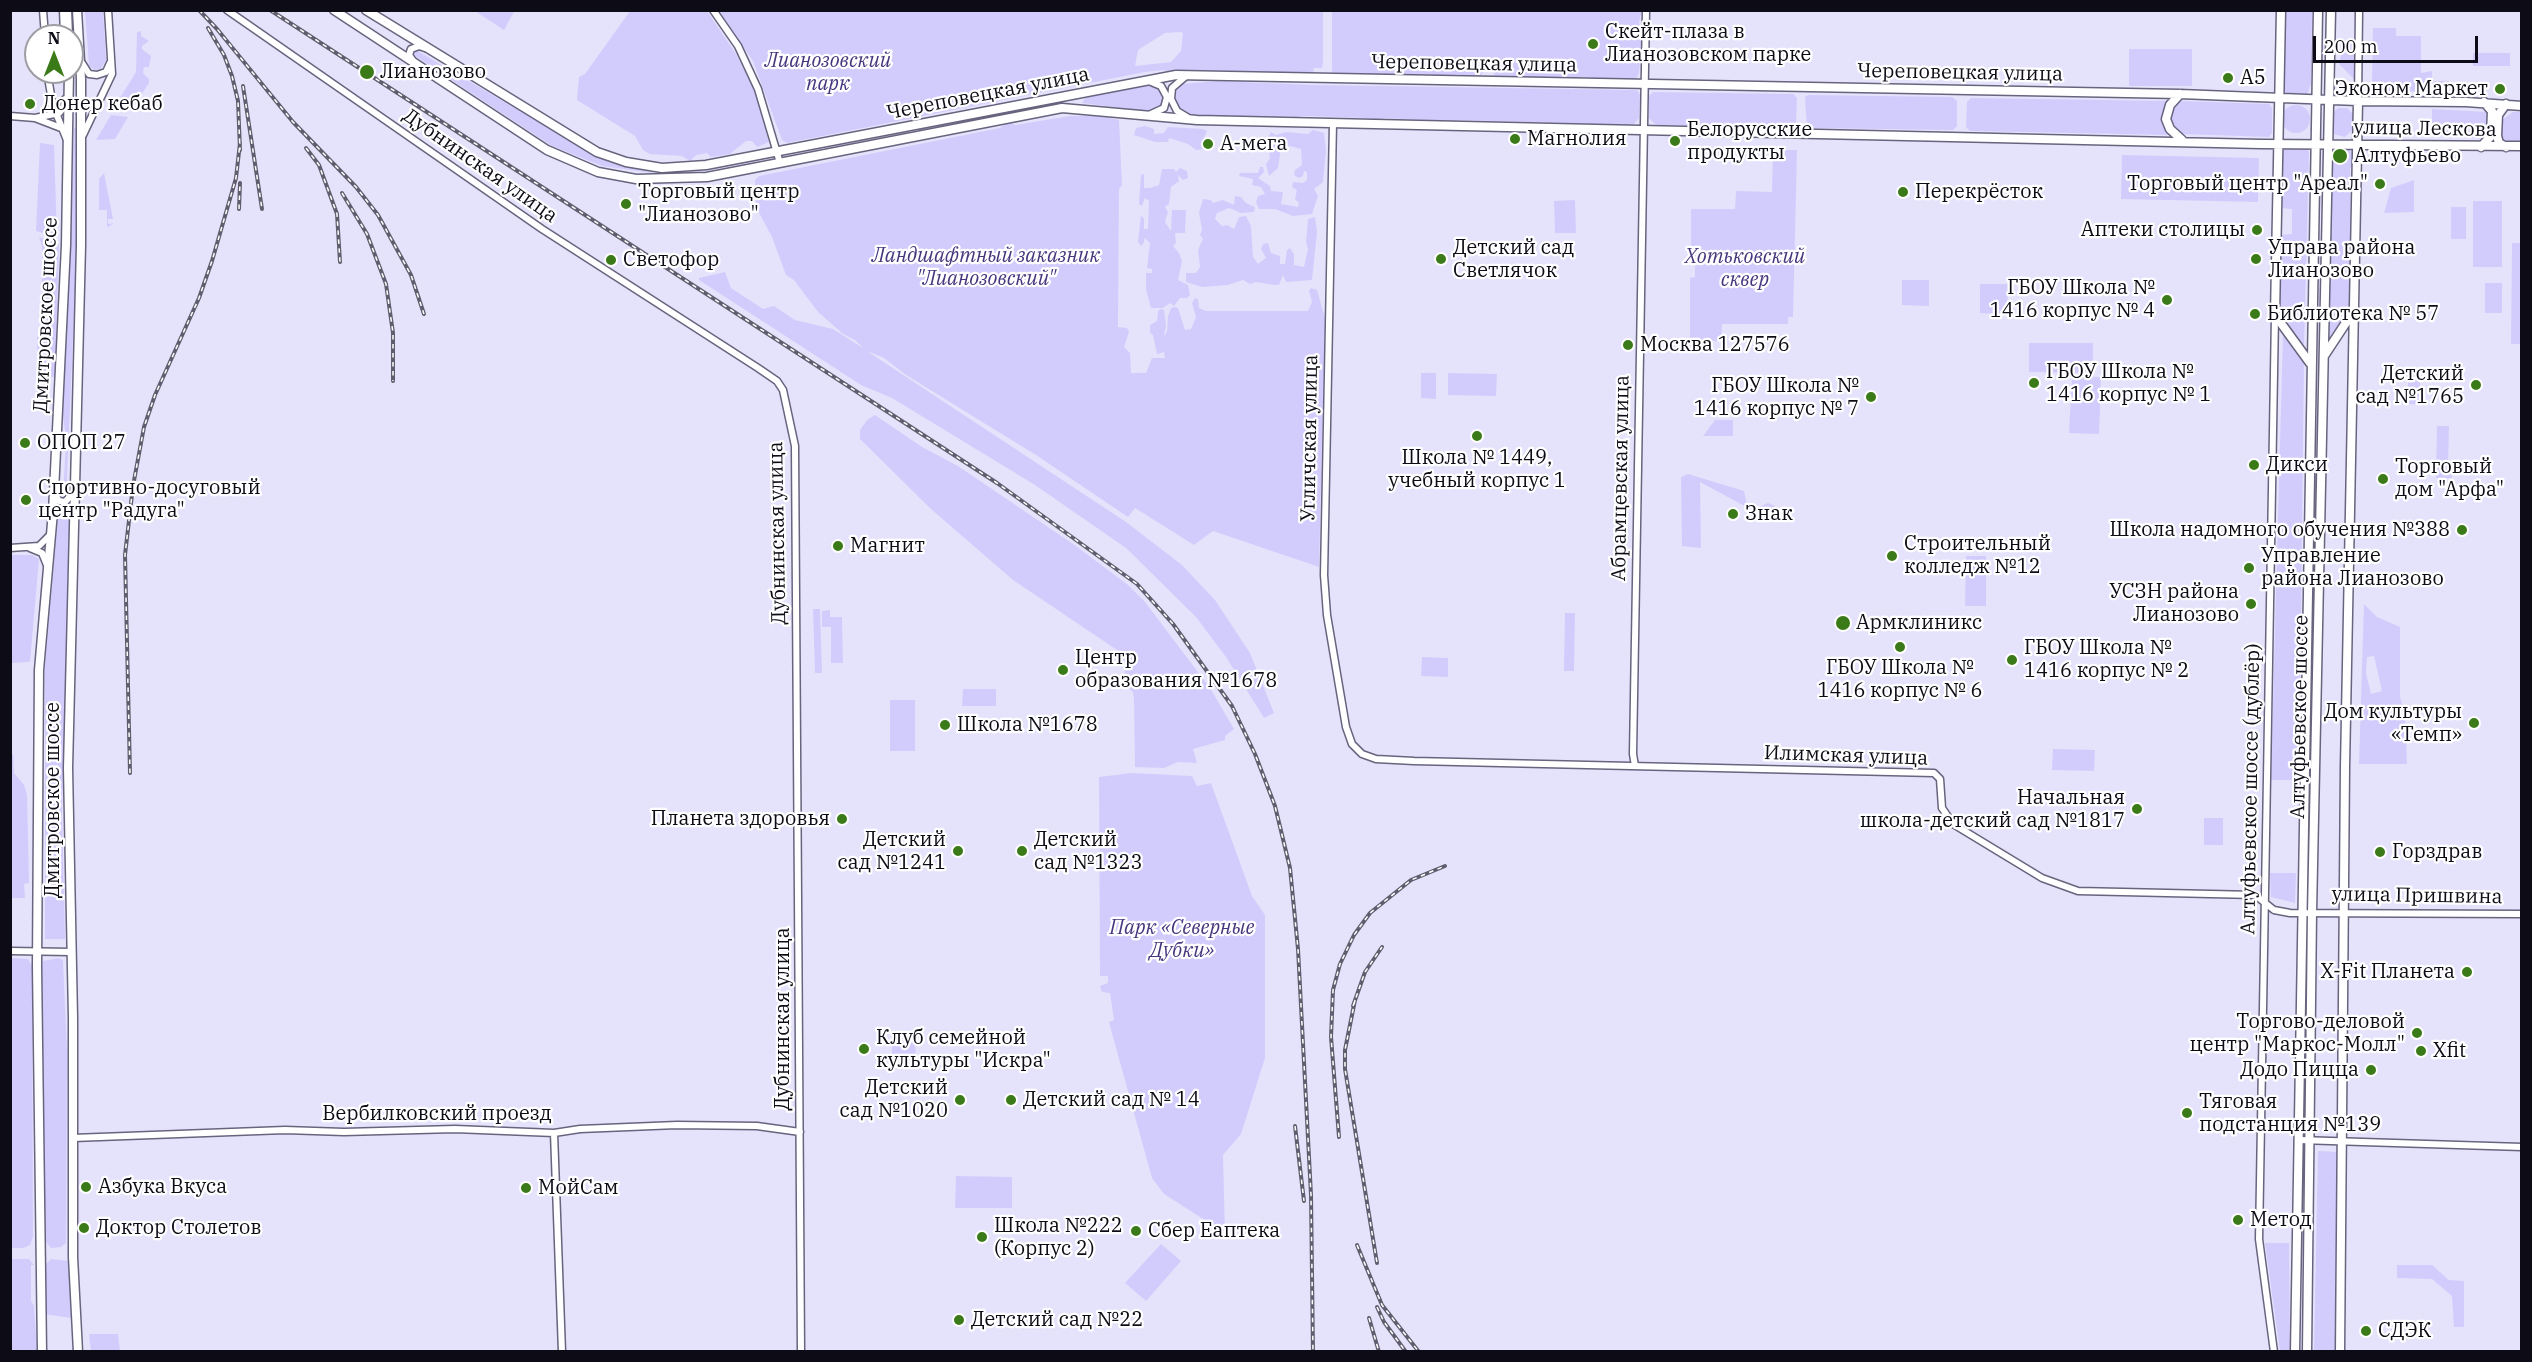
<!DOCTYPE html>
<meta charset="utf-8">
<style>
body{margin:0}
#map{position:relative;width:2532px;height:1362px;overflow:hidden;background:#e5e3fb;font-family:"IBM Plex Serif",serif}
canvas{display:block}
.frame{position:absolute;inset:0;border:12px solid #0d0b15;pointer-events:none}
.north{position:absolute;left:24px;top:24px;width:60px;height:60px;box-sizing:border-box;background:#fff;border:2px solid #9e9da1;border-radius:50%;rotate:0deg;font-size:16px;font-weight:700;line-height:24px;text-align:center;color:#0d0b15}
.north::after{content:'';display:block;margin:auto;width:21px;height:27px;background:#3b7a18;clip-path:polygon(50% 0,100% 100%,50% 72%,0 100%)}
.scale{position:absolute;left:2313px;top:36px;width:165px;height:27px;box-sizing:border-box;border:3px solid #0d0b15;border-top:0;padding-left:8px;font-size:18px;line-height:21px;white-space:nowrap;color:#0d0b15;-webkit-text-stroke:4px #fff;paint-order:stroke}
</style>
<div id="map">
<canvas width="2532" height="1362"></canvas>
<div class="frame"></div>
<div class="north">N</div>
<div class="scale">200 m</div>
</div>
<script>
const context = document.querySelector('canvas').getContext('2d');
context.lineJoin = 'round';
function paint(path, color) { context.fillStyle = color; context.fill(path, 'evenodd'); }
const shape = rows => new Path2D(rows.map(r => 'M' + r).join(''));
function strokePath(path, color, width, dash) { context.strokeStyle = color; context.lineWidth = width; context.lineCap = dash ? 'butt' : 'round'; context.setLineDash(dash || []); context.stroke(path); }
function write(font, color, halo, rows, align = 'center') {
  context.font = font + ' "IBM Plex Serif",serif'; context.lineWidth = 4.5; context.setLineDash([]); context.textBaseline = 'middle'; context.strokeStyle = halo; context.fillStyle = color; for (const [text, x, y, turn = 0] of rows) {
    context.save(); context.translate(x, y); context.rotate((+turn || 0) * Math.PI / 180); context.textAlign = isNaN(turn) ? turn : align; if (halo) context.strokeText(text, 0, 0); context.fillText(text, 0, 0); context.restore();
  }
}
paint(shape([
 [515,10,504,30,475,11,475,10],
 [1332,10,1642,10,1639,22,1642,33,1639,73,1634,82,1614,82,1607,78,1601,82,1595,81,1594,78,1582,77,1578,81,1557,77,1498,81,1490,67,1485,66,1479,81,1461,78,1459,74,1443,78,1430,74,1421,74,1418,77,1397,74,1390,79,1366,78,1364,74,1354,73,1354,76,1339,78,1332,71],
 [85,11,103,11,106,60,101,69,94,70,89,65],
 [630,11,707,11,736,54,755,92,769,142,757,147,752,141,746,141,730,154,711,157,707,153,696,155,690,161,682,156,650,154,643,150,635,136,577,100,579,77,585,74],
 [719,11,1323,11,1323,62,1322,68,1314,68,1313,73,1302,75,1277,76,1271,72,1200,70,1194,75,1181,73,1176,69,1168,72,1164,70,1145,72,787,143,782,140,753,61],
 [1180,32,1183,33,1181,51,1171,62,1135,66,1138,50,1165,33],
 [2284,11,2312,11,2311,84,2307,95,2283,94],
 [2373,28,2396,28,2396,36,2421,36,2421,73,2432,71,2432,81,2449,81,2449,92,2374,91,2372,86],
 [141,31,141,36,149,41,142,46,142,49,151,56,149,67,144,67,143,73,149,79,149,83,134,106,115,106,136,72,137,32],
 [2352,43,2355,44,2355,80,2339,64,2342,51],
 [2129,49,2192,49,2192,86,2129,86],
 [416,50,595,155,653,173,602,166,552,146,412,54],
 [2473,53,2510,53,2510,66,2473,66],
 [1218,81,1313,85,1634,90,1638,91,1640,95,1639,118,1633,125,1459,120,1454,122,1384,118,1381,121,1367,118,1306,116,1300,116,1298,119,1290,116,1253,118,1250,116,1188,115,1175,105,1173,92,1181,84],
 [1148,84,1159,86,1165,98,1163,106,1153,112,1082,103,1085,98],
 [1653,92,1793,94,1797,98,1796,125,1793,128,1656,125,1649,118,1649,96],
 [1808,95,1952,97,1957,101,1957,126,1953,130,1807,128,1805,97],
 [1971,98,2170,101,2163,118,2169,135,1970,131,1966,127,1967,102],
 [2181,101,2269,104,2272,108,2272,133,2269,137,2181,134,2172,127,2170,116,2175,105],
 '2282 119a14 14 0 1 1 28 0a14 14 0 1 1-28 0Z',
 [2338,108,2347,108,2353,114,2353,129,2345,137,2333,134,2332,114],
 [2432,109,2488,112,2490,132,2486,139,2432,135],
 [2513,112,2521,112,2521,142,2504,141,2500,137,2502,120],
 [111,115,128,117,115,139,96,140],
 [1070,116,1101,116,1119,120,1122,185,1119,189,1118,324,1118,327,1127,328,1129,332,1124,347,1130,353,1131,373,1146,373,1152,358,1165,358,1164,352,1157,354,1153,335,1150,333,1150,325,1157,321,1158,311,1161,309,1164,310,1166,325,1164,336,1167,332,1168,316,1171,308,1175,307,1178,308,1185,330,1191,329,1196,317,1192,303,1195,298,1198,299,1199,308,1206,311,1308,311,1312,302,1309,291,1311,288,1317,290,1325,318,1319,567,1213,531,1194,545,1135,508,1128,517,1036,455,906,375,884,358,867,351,1126,522,1182,565,1215,600,1250,653,1274,713,1264,718,1226,657,1196,617,1126,548,1035,485,892,398,861,385,699,280,699,278,725,272,731,288,763,309,774,306,795,320,833,329,863,348,855,340,843,334,818,312,794,280,786,275,772,237,756,207,755,180,759,176,1000,128,1008,122,1015,125],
 [1145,126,1154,129,1154,134,1164,133,1168,127,1203,129,1207,131,1204,138,1205,149,1196,150,1188,144,1169,138,1168,142,1155,142,1134,135,1136,128],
 [74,128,77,128,77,244,66,499,63,497,66,440,63,416],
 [1313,130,1324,133,1326,150,1323,182,1314,189,1318,196,1312,214,1293,216,1275,209,1259,209,1256,202,1258,196,1265,194,1261,187,1252,185,1253,179,1239,176,1240,173,1258,173,1260,167,1263,167,1264,172,1258,178,1270,186,1271,191,1283,192,1281,204,1298,207,1299,203,1295,199,1297,190,1292,187,1293,182,1303,183,1307,180,1307,172,1304,171,1303,176,1299,178,1294,175,1295,170,1302,165,1301,149,1290,146,1281,148,1278,168,1269,176,1266,164,1270,158,1269,152,1264,150,1264,144,1271,132,1276,135,1286,132,1308,134],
 [40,143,54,145,57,237,36,231],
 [2286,147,2306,148,2309,152,2304,348,2278,312,2280,235,2292,234,2292,209,2280,208,2282,150],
 [2345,147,2354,153,2353,167,2350,168,2351,309,2328,344,2332,153,2337,148],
 [1773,150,1797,150,1793,317,1788,317,1788,324,1722,324,1721,341,1690,341,1690,278,1695,277,1695,260,1691,259,1691,209,1735,209,1736,191,1772,192],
 [2122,155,2259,158,2258,202,2121,199],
 [1180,168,1187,171,1188,178,1183,180,1178,175,1179,181,1171,187,1169,204,1165,207,1168,212,1165,222,1171,231,1172,210,1186,210,1185,233,1175,233,1176,243,1173,246,1179,253,1182,261,1178,280,1188,285,1190,295,1187,298,1180,298,1174,306,1170,303,1163,308,1151,308,1146,289,1146,273,1152,273,1152,269,1147,268,1150,243,1145,238,1143,244,1141,246,1138,242,1141,215,1144,219,1144,229,1148,229,1149,201,1145,198,1142,206,1139,204,1141,175,1144,174,1144,188,1150,188,1159,185,1162,169,1174,169,1176,172],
 [104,173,113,219,108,219,108,224,114,223,108,227,107,227,107,210,99,210,99,179],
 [2414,180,2414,212,2384,213,2391,188],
 [1235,196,1241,197,1246,203,1255,207,1254,212,1241,213,1229,208,1217,213,1215,219,1222,226,1227,225,1234,229,1239,217,1246,216,1251,226,1253,257,1258,264,1266,258,1261,249,1263,244,1268,243,1271,253,1280,256,1280,264,1285,264,1287,250,1290,248,1294,254,1294,265,1304,267,1308,249,1306,242,1308,219,1315,217,1317,232,1312,280,1286,282,1283,275,1279,285,1274,285,1256,282,1250,284,1243,280,1228,285,1202,287,1186,282,1186,273,1196,273,1200,267,1198,250,1203,239,1200,235,1202,230,1199,213,1203,199,1211,200,1213,203,1223,200,1234,205],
 [1575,200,1576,233,1555,233,1554,201],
 [2473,201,2502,201,2502,267,2473,267],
 [2451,207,2466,207,2466,239,2451,239],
 [39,237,59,244,55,375,53,377,38,377,37,337,42,337,42,246],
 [2512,243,2521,243,2521,344,2511,344],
 [1902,280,1929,280,1929,306,1902,305],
 [2485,283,2502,283,2502,313,2485,313],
 [1980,284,2008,284,2007,314,1980,313],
 [2283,332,2304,362,2299,780,2271,780],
 [2029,343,2093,343,2093,373,2029,372],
 [2408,369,2420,369,2420,404,2408,404],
 [1421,373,1436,373,1436,399,1421,398],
 [1448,373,1497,374,1496,396,1448,395],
 [2072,376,2101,377,2099,434,2069,433],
 [875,415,922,447,958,466,1076,546,1128,585,1145,602,1210,688,1234,729,1225,736,1225,740,1193,749,1197,763,1178,762,1164,768,1135,767,1134,698,1133,692,1126,685,1123,654,1013,580,931,509,860,439,860,430,867,420],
 [1715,420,1733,420,1733,436,1703,436],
 [2437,426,2449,426,2448,468,2452,471,2452,478,2436,478],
 [1688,474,1744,491,1747,505,1757,508,1768,503,1775,506,1776,512,1752,510,1700,482,1701,548,1682,546,1681,477],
 [58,519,69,519,62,811,65,939,45,939,45,666],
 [11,555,32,555,39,559,30,662,11,663],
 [1966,556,1986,556,1986,606,1965,606],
 [2364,604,2377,617,2400,627,2400,697,2405,712,2407,764,2359,764],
 [2374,656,2382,691,2371,694,2366,673,2367,657],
 [813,609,820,609,822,673,815,673],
 [830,610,830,617,842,617,843,663,831,663,831,627,822,627,822,611],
 [1565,613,1575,613,1574,671,1564,671],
 [1422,657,1448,658,1448,677,1421,676],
 [963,689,996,689,996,706,962,706],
 [890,700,915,700,915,751,890,751],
 [2053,749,2095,750,2094,771,2052,770],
 [10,754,13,754,14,773,24,785,27,795,29,883,24,884,25,898,11,898],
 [1132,773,1192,776,1197,786,1211,783,1252,896,1265,915,1265,1058,1241,1134,1223,1155,1225,1233,1164,1194,1152,1178,1113,1037,1109,1022,1114,1020,1110,993,1102,992,1100,986,1108,983,1108,976,1100,976,1099,777],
 [2204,818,2223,818,2223,845,2204,845],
 [2270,873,2296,873,2295,903,2271,897],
 [11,958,28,959,32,966,33,1237,30,1245,23,1248,10,1248],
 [58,958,63,960,67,1052,66,1243,61,1247,51,1248,46,1242,43,1195,42,968,43,961],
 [892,1043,915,1043,916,1059,892,1060],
 [2318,1151,2339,1152,2336,1351,2314,1352],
 [956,1176,1012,1177,1012,1208,955,1208],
 [2265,1243,2289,1243,2290,1351,2280,1351],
 [1161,1244,1181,1261,1146,1301,1125,1283],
 [10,1259,29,1259,34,1265,31,1265,31,1301,34,1306,37,1351,11,1351],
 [51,1259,69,1261,71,1318,44,1314,46,1264],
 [2397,1265,2432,1265,2449,1280,2464,1281,2464,1327,2454,1327,2452,1296,2432,1279,2397,1278],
 [118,1334,120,1351,91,1351,89,1334]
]), '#d2ccfc');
const minor = shape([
 [43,10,45,36],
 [63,10,64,34],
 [227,10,542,229,758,368,777,381,783,390,795,446,801,1352],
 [713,10,738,46,758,89,780,163],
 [413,61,409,55,411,49,419,46,425,48],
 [82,63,89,74,97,75,106,72,110,63],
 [47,72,53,106,67,140],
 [50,72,58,76,65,72],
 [1186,76,1172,88,1171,99,1177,111,1187,117],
 [1149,81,1161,86,1167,97,1164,108,1151,114],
 [2358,101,2359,10],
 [10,116,35,118,61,128],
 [35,118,59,113,64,107,65,99],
 [1333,123,1324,575,1327,615,1346,727,1352,744,1362,754,1376,759,1414,761,1934,773,1940,779,1942,808,1953,824,2042,878,2078,891,2255,895,2274,910,2290,913,2522,914],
 [83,135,112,74,108,10],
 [55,495,59,501,65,502,73,493],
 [10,548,39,546,50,535],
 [30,548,42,553,47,565],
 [1635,766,1633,754,1646,10],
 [10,951,71,952],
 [554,1133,562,1352],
 [73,1138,285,1130,344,1132,455,1129,554,1133,580,1129,677,1125,757,1126,800,1132],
 [2299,1140,2522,1147],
 [2274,1352,2259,1239,2275,315]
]);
const major = shape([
 [67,10,68,36],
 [77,10,81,79,81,245,68,768,73,1018,73,1257,78,1352],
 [334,10,547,150,598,172,636,179,707,177,1062,108,1197,120,2261,144,2522,146],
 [366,10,597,152,626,162,662,168,706,165,1176,75,2180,94,2358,101,2466,102,2522,106],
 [2281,10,2275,315,2310,363],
 [2180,94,2170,105,2166,119,2170,129,2182,140],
 [2481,147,2491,136,2492,111,2484,102],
 [2506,147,2499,143,2497,136,2498,115,2506,104],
 [2324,356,2353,312],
 [42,1352,37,966,39,670,53,512,66,245,69,72],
 [2295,1352,2318,10],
 [2307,1352,2312,912,2331,10],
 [2340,1352,2345,767,2358,101]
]);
strokePath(minor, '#67647e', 9);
strokePath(major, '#67647e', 11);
strokePath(minor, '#fff', 6);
strokePath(major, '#fff', 8);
const rail = shape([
 [199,10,217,29,293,122,356,187,378,215,411,275,424,314],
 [270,10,997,483,1137,584,1173,624,1232,706,1255,754,1275,806,1290,868,1298,949,1311,1195,1313,1352],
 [208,28,224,55,232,76,238,101,240,150],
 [243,86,262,209],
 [306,148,319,165,337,214,340,262],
 [342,193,367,234,386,284,393,333,393,381],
 [239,209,240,183],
 [130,773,125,555,133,486,144,427,155,395,199,298,212,261,236,178,240,143],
 [1355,1000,1345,1050,1345,1069,1377,1263],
 [1353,1006,1365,972,1382,947],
 [1295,1126,1304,1201],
 [1339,1137,1331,1037,1333,990,1340,964,1354,935,1370,913,1411,880,1445,866],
 [1357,1245,1382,1305,1419,1352],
 [1377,1307,1384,1322,1406,1352],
 [1369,1318,1379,1352]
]);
strokePath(rail, '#605e6e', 4);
strokePath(rail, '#fff', 1.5, [4.5]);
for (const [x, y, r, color] of [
 [1593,44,6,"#3b7a18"],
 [367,72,8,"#3b7a18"],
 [2228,78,6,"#3b7a18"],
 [2500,89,6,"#3b7a18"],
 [30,104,6,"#3b7a18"],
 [1515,139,6,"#3b7a18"],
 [1675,141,6,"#3b7a18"],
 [1208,144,6,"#3b7a18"],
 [2340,156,8,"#3b7a18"],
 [2380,184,6,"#3b7a18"],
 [1903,192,6,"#3b7a18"],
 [626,204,6,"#3b7a18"],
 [2257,230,6,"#3b7a18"],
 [1441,259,6,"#3b7a18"],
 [2256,259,6,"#3b7a18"],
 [611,260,6,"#3b7a18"],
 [2167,300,6,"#3b7a18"],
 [2255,314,6,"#3b7a18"],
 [1628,345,6,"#3b7a18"],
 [2034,383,6,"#3b7a18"],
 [2476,385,6,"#3b7a18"],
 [1871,397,6,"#3b7a18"],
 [1477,436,6,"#3b7a18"],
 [25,443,6,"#3b7a18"],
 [2254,465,6,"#3b7a18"],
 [2383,479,6,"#3b7a18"],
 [26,500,6,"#3b7a18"],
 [1733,514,6,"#3b7a18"],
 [2462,530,6,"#3b7a18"],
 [838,546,6,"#3b7a18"],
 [1892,556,6,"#3b7a18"],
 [2249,568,6,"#3b7a18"],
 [2251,604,6,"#3b7a18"],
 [1843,623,8,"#3b7a18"],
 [1900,647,6,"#3b7a18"],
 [2012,660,6,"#3b7a18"],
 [1063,670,6,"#3b7a18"],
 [2474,723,6,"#3b7a18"],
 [945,725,6,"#3b7a18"],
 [2137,809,6,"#3b7a18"],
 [842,819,6,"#3b7a18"],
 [958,851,6,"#3b7a18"],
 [1022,851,6,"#3b7a18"],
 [2380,852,6,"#3b7a18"],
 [2467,972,6,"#3b7a18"],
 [2417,1033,6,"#3b7a18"],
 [864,1049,6,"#3b7a18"],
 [2421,1051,6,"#3b7a18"],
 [2371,1070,6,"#3b7a18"],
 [960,1100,6,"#3b7a18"],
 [1011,1100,6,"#3b7a18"],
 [2187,1113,6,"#3b7a18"],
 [86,1187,6,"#3b7a18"],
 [526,1188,6,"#3b7a18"],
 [2238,1220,6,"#3b7a18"],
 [84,1228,6,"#3b7a18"],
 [1136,1231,6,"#3b7a18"],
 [982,1237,6,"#3b7a18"],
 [959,1320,6,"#3b7a18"],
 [2366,1331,6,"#3b7a18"]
]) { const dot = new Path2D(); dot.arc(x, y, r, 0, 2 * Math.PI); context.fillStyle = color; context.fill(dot); strokePath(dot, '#fff', 2); }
write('20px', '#0d0b15', '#fff', [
 ["Скейт-плаза в",1605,32],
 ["Лианозовском парке",1605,55],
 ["Лианозово",380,72],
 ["А5",2240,78],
 ["Эконом Маркет",2488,89,"right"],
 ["Донер кебаб",42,104],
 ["Белорусские",1687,130],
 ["продукты",1687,153],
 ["Магнолия",1527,139],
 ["А-мега",1220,144],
 ["Алтуфьево",2354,156],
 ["Торговый центр \"Ареал\"",2368,184,"right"],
 ["Торговый центр",638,192],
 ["\"Лианозово\"",638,215],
 ["Перекрёсток",1915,192],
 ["Аптеки столицы",2245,230,"right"],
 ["Детский сад",1453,248],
 ["Светлячок",1453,271],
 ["Управа района",2268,248],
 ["Лианозово",2268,271],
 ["Светофор",623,260],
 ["ГБОУ Школа №",2155,288,"right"],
 ["1416 корпус № 4",2155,311,"right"],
 ["Библиотека № 57",2267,314],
 ["Москва 127576",1640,345],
 ["ГБОУ Школа №",2046,372],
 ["1416 корпус № 1",2046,395],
 ["Детский",2464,374,"right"],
 ["сад №1765",2464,397,"right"],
 ["ГБОУ Школа №",1859,386,"right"],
 ["1416 корпус № 7",1859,409,"right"],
 ["ОПОП 27",37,443],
 ["Школа № 1449,",1477,458,"center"],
 ["учебный корпус 1",1477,481,"center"],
 ["Дикси",2266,465],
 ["Торговый",2395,467],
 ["дом \"Арфа\"",2395,490],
 ["Спортивно-досуговый",38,488],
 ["центр \"Радуга\"",38,511],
 ["Знак",1745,514],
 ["Школа надомного обучения №388",2450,530,"right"],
 ["Строительный",1904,544],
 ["колледж №12",1904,567],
 ["Магнит",850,546],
 ["Управление",2261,556],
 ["района Лианозово",2261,579],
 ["УСЗН района",2239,592,"right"],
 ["Лианозово",2239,615,"right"],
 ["Армклиникс",1856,623],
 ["ГБОУ Школа №",2024,648],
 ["1416 корпус № 2",2024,671],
 ["Центр",1075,658],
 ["образования №1678",1075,681],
 ["ГБОУ Школа №",1900,668,"center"],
 ["1416 корпус № 6",1900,691,"center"],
 ["Дом культуры",2462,712,"right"],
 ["«Темп»",2462,735,"right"],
 ["Школа №1678",957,725],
 ["Начальная",2125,798,"right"],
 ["школа-детский сад №1817",2125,821,"right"],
 ["Планета здоровья",830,819,"right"],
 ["Детский",946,840,"right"],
 ["сад №1241",946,863,"right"],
 ["Детский",1034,840],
 ["сад №1323",1034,863],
 ["Горздрав",2392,852],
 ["X-Fit Планета",2455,972,"right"],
 ["Торгово-деловой",2405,1022,"right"],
 ["центр \"Маркос-Молл\"",2405,1045,"right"],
 ["Клуб семейной",876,1038],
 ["культуры \"Искра\"",876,1061],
 ["Xfit",2433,1051],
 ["Додо Пицца",2359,1070,"right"],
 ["Детский",948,1088,"right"],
 ["сад №1020",948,1111,"right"],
 ["Детский сад № 14",1023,1100],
 ["Тяговая",2199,1102],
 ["подстанция №139",2199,1125],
 ["Азбука Вкуса",98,1187],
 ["МойСам",538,1188],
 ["Метод",2250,1220],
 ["Школа №222",994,1226],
 ["(Корпус 2)",994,1249],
 ["Доктор Столетов",96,1228],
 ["Сбер Еаптека",1148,1231],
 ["Детский сад №22",971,1320],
 ["СДЭК",2378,1331]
], 'left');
write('italic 20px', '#47367e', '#fff', [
 ["Лианозовский",828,61],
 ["парк",828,84],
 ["Ландшафтный заказник",986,256],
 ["\"Лианозовский\"",986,279],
 ["Хотьковский",1745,257],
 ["сквер",1745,280],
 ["Парк «Северные",1182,928],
 ["Дубки»",1182,951]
]);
write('20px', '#0d0b15', '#fff', [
 ["Череповецкая улица",1474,64,1],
 ["Череповецкая улица",1960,73,1],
 ["Череповецкая улица",988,94,-11],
 ["улица Лескова",2425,129,1],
 ["Дубнинская улица",480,166,35],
 ["Дмитровское шоссе",46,315,-87],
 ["Угличская улица",1310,438,-89],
 ["Абрамцевская улица",1621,478,-89],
 ["Дубнинская улица",778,533,-91],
 ["Алтуфьевское шоссе",2300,717,-89],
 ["Илимская улица",1846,756,2],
 ["Алтуфьевское шоссе (дублёр)",2251,789,-89],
 ["Дмитровское шоссе",53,800,-90],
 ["улица Пришвина",2417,896,1],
 ["Дубнинская улица",783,1019,-90],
 ["Вербилковский проезд",437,1114]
]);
</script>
